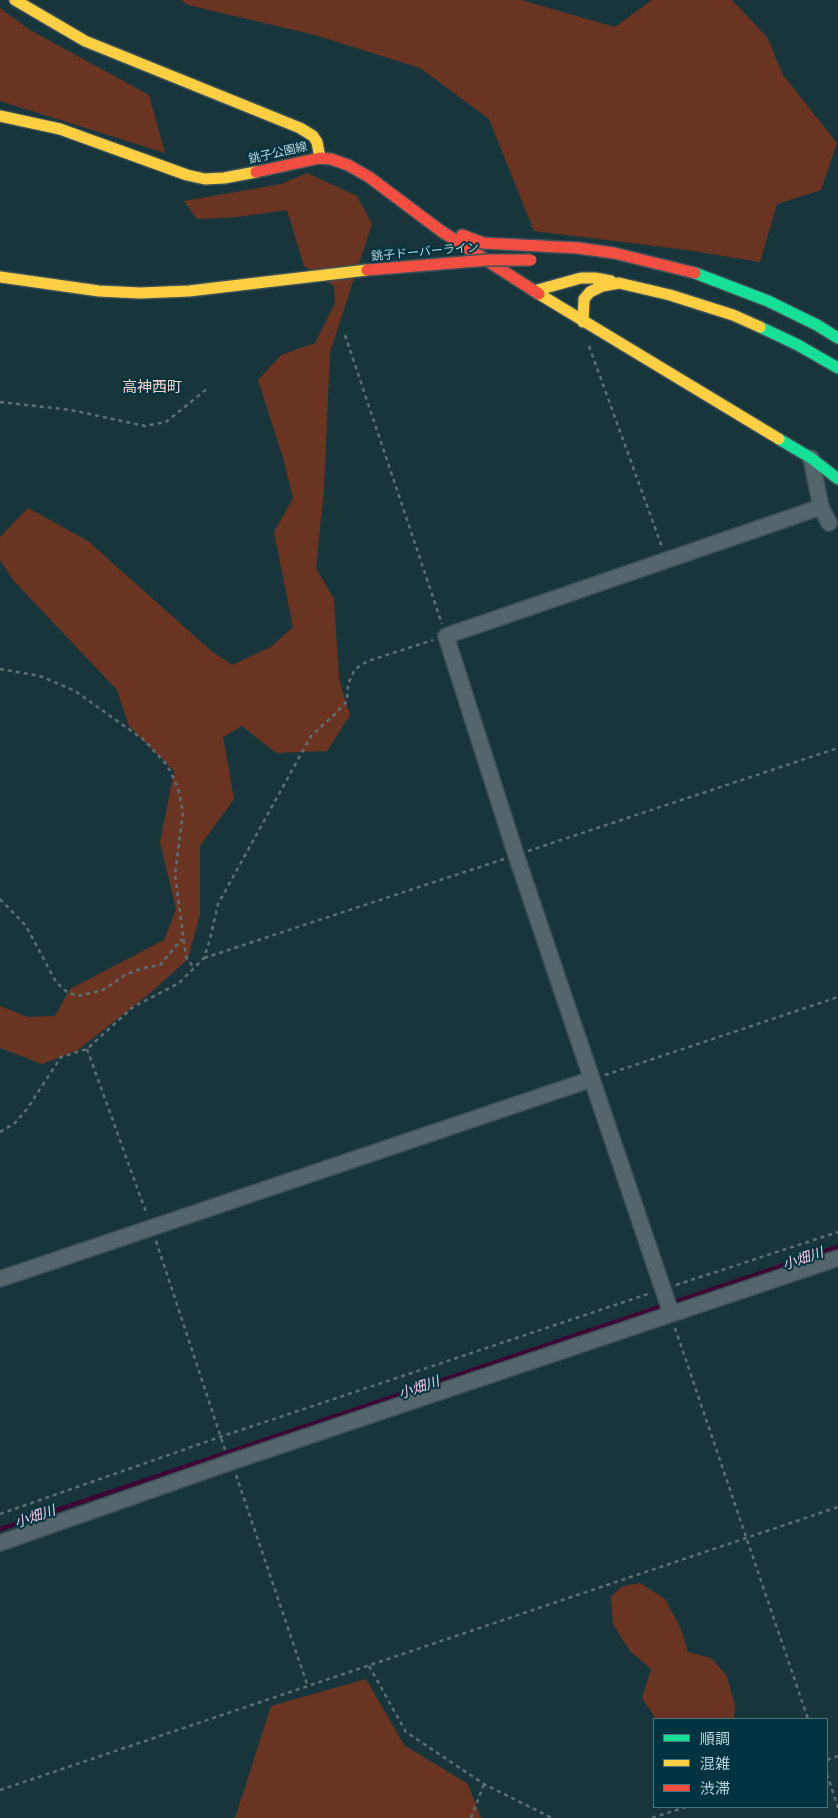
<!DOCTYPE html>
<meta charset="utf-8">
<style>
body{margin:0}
#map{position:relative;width:838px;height:1818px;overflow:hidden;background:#19353c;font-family:Raleway,"Noto Sans JP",sans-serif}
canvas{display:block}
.legend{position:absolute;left:653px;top:1718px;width:175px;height:90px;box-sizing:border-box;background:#003340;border:1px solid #4c747f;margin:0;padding:6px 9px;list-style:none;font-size:15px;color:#bed6de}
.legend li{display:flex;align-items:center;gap:10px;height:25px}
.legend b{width:25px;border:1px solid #4c747f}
</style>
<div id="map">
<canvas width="838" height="1818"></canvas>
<ul class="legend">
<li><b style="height:6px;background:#16e098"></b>順調</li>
<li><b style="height:6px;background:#ffcf43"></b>混雑</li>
<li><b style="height:6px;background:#f24e42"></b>渋滞</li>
</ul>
</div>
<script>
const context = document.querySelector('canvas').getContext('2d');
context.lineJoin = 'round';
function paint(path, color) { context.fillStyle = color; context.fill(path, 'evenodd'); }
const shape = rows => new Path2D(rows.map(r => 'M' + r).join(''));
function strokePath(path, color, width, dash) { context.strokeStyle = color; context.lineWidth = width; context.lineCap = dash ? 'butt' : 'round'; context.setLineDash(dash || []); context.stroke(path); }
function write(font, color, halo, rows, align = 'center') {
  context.font = font + ' Raleway,"Noto Sans JP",sans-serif'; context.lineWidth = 4; context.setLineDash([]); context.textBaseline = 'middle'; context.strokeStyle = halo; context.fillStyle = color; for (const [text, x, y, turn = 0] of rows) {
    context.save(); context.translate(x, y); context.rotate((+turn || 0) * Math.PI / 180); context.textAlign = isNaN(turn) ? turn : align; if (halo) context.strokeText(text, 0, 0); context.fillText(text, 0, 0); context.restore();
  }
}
paint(shape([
 [181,0,521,0,615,27,652,0,732,0,767,37,783,75,837,143,821,190,777,204,760,262,687,250,534,231,489,119,420,68,315,35,188,5],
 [0,8,30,30,149,95,165,153,0,101],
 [307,173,357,196,372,224,330,352,324,490,316,568,334,599,339,679,350,715,327,751,276,753,242,726,223,737,234,799,200,846,200,914,188,959,149,994,78,1050,42,1064,0,1048,0,1006,28,1017,55,1016,70,989,164,940,176,909,160,842,174,771,129,726,117,690,14,581,0,560,0,537,28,508,88,541,209,649,232,665,271,647,293,627,274,532,293,498,283,458,258,380,281,355,315,343,335,303,334,286,304,266,287,210,238,217,197,219,184,201,281,184],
 [640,1583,665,1599,681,1629,688,1652,711,1658,727,1676,735,1706,734,1719,656,1719,642,1698,651,1669,630,1651,613,1624,611,1596,623,1586],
 [366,1679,404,1745,468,1784,481,1818,235,1818,271,1706]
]), '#693421');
strokePath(shape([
 [0,1529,838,1247]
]), '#3c0534', 4.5);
const street = shape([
 [811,458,821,507,829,523],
 [0,1279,592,1079],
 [671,1313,516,855,446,636,821,507],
 [0,1543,231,1462,838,1258]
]);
const fast = shape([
 [695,273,768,301,817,325,838,338],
 [760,327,798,345,838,368],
 [779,439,811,458,838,479]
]);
const slow = shape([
 [15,0,85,41,300,128,313,136,317,142,320,158],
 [0,116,60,129,187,175,205,179,224,178,256,172],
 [0,277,99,291,140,293,189,291,367,270],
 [534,291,581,278,595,278,611,281],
 [539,294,779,439],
 [583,322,584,299,590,292,602,286,619,283,670,295,733,315,760,327]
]);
const jam = shape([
 [256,172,320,158,331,159,348,165,369,177,441,231,539,294],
 [462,235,483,243,578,248,614,253,695,273]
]);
strokePath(street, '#3d5157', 18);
strokePath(fast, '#3d5157', 14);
strokePath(slow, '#3d5157', 14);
strokePath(jam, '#3d5157', 14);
strokePath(shape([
 [345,335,442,624],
 [589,346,662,547],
 [0,402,71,410,145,426,166,422,208,388],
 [0,669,40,676,75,691,144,740,167,765,178,788,183,812,175,875,186,957,194,968],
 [528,851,838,748],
 [0,899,26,926,56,982,67,992,78,996,103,990,125,975,143,968,160,965,182,939],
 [204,958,504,859],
 [87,1049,147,1215],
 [605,1075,838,997],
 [0,1132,15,1123,27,1109,61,1057,87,1049,133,1007,179,983,204,958,210,939,218,904,311,736,334,715,347,701,348,684,355,669,368,661,433,640],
 [156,1241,225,1450],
 [676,1285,838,1232],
 [675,1328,808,1719],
 [236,1475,308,1687],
 [0,1514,220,1437,651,1293],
 [369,1666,406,1732,484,1784,552,1818],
 [827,1760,838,1756],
 [827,1774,838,1808],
 [0,1790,838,1507],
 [471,1818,484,1784],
 [652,1818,686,1807]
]), '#5e6f73', 2.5, [4, 4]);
strokePath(street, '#54656b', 15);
strokePath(fast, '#16e098', 11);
strokePath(slow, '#ffcf43', 11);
strokePath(jam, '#f24e42', 11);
const jamBridge = shape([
 [367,270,488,260,531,260]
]);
strokePath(jamBridge, '#3d5157', 14, []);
strokePath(jamBridge, '#f24e42', 11);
write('12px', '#bed6de', '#003340', [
 ["銚子公園線",278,153,-13],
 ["銚子ドーバーライン",425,252,-5]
]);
write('italic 14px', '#f6c7e6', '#003340', [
 ["小畑川",803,1259,-19],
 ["小畑川",419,1388,-19],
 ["小畑川",35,1517,-19]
]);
write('15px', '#f7d6cb', '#003340', [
 ["高神西町",152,387]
]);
</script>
